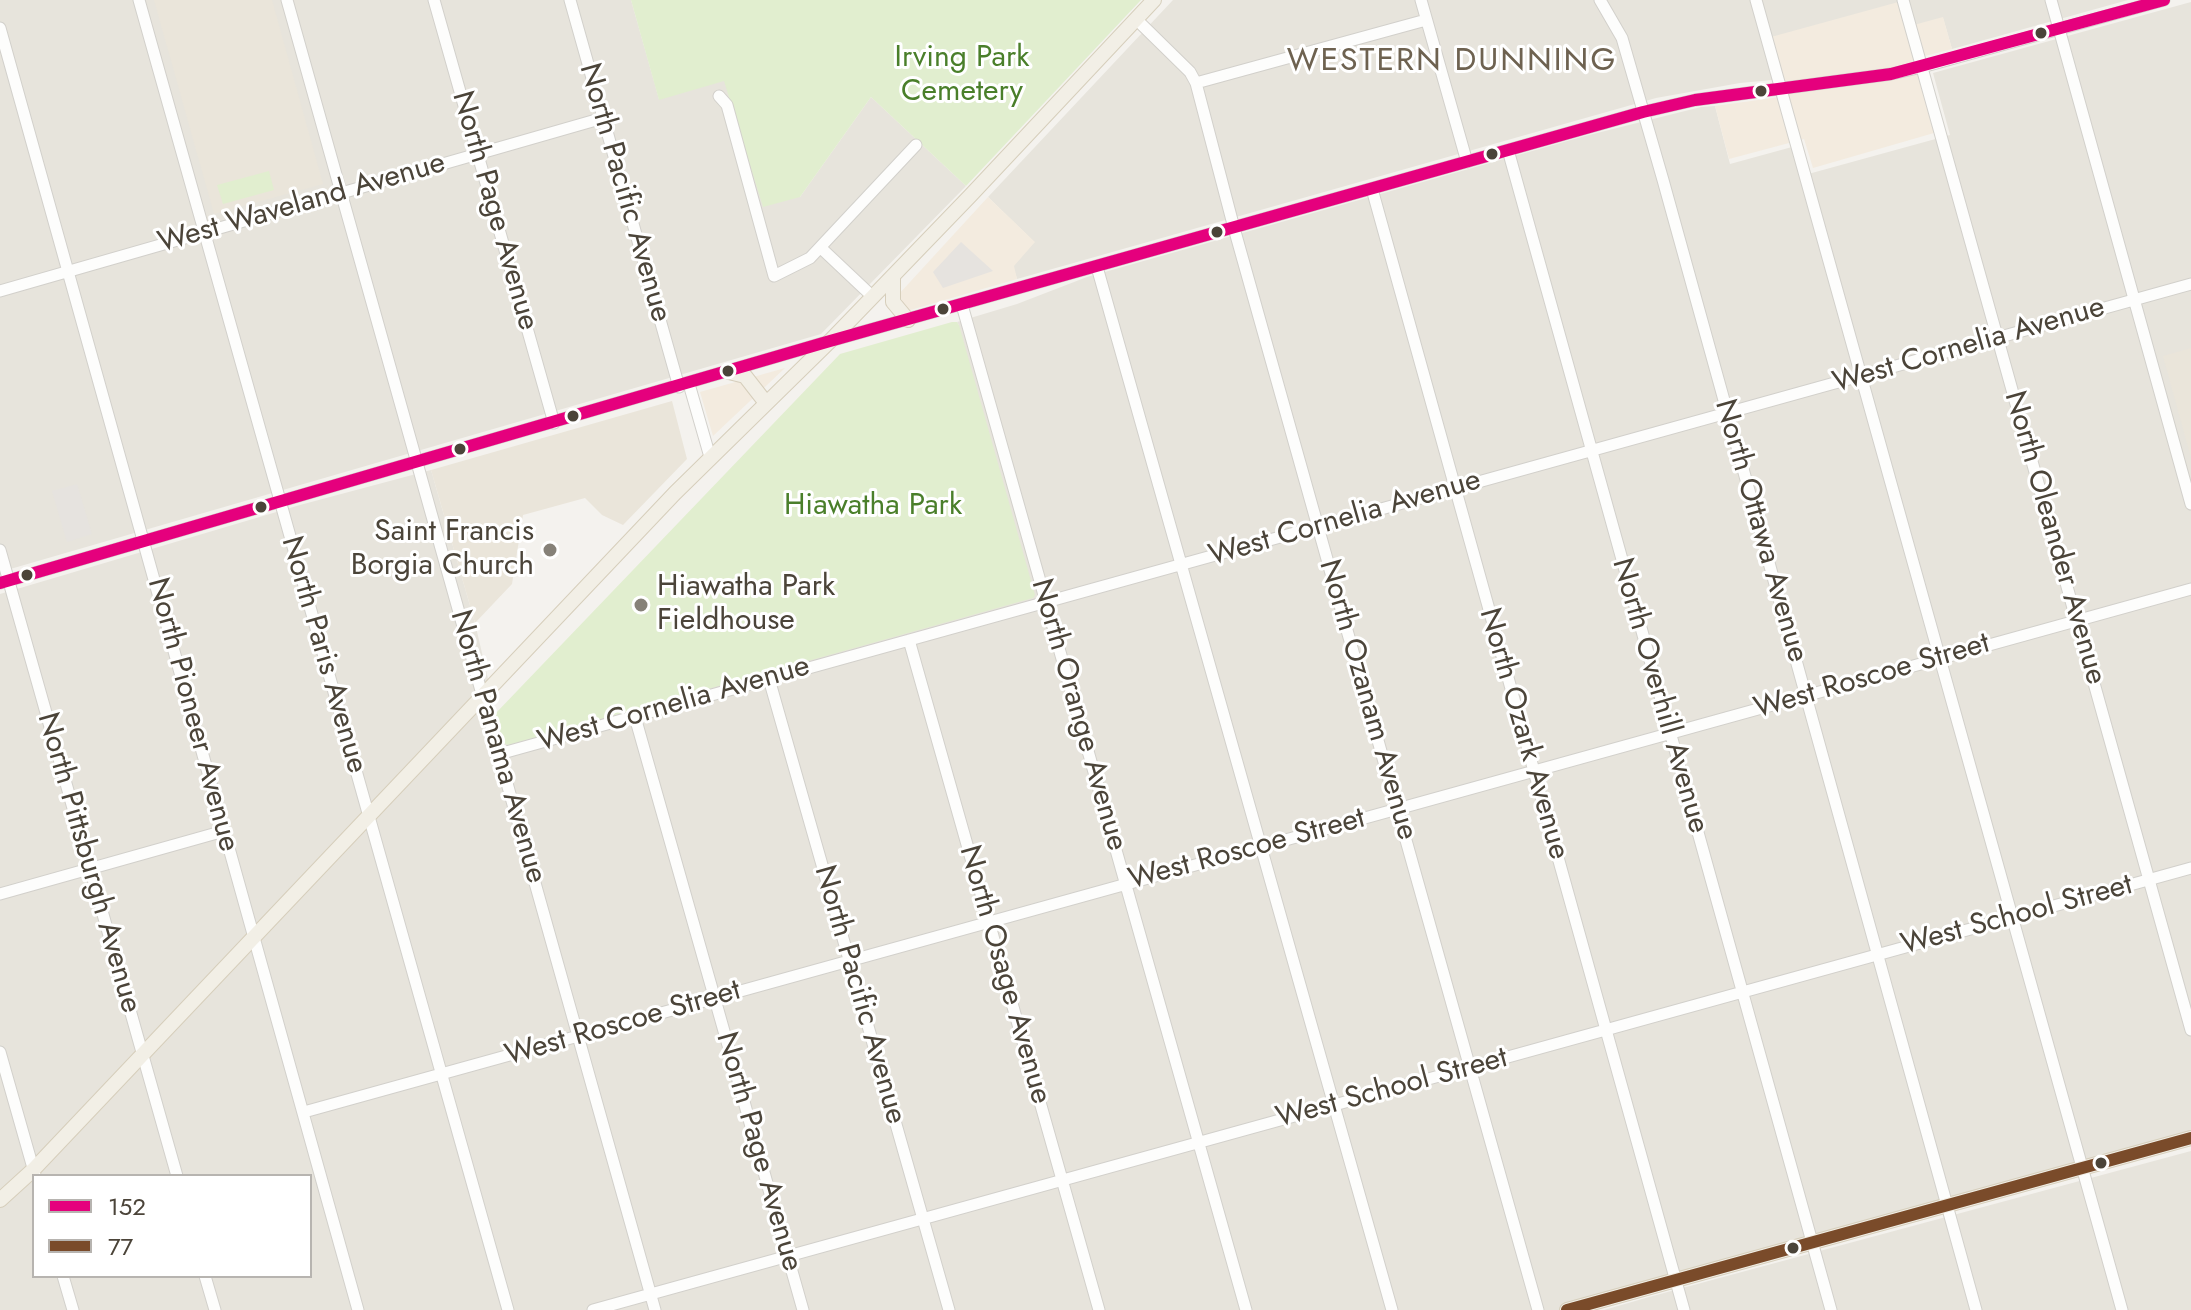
<!DOCTYPE html>
<style>
body{margin:0}
#map{position:relative;width:2191px;height:1310px;overflow:hidden;background:#f4f2ee;font-family:Jost,sans-serif}
canvas{display:block}
.legend{position:absolute;left:32px;top:1174px;width:280px;height:104px;box-sizing:border-box;background:#fff;border:2px solid #b7b4b0;margin:0;padding:10px 14px;list-style:none;font-size:24px;color:#4b4439}
.legend li{display:flex;align-items:center;gap:16px;height:40px}
.legend b{width:40px;border:2px solid #b7b4b0}
</style>
<div id="map">
<canvas width="2191" height="1310"></canvas>
<ul class="legend">
<li><b style="height:10px;background:#e5007d"></b>152</li>
<li><b style="height:10px;background:#7a4b2a"></b>77</li>
</ul>
</div>
<script>
const context = document.querySelector('canvas').getContext('2d');
context.lineJoin = 'round';
function paint(path, color) { context.fillStyle = color; context.fill(path, 'evenodd'); }
const shape = rows => new Path2D(rows.map(r => 'M' + r).join(''));
function strokePath(path, color, width, dash) { context.strokeStyle = color; context.lineWidth = width; context.lineCap = dash ? 'butt' : 'round'; context.setLineDash(dash || []); context.stroke(path); }
function write(font, color, halo, rows, align = 'center') {
  context.font = font + ' Jost,sans-serif'; context.lineWidth = 6; context.setLineDash([]); context.textBaseline = 'middle'; context.strokeStyle = halo; context.fillStyle = color; for (const [text, x, y, turn = 0] of rows) {
    context.save(); context.translate(x, y); context.rotate((+turn || 0) * Math.PI / 180); context.textAlign = isNaN(turn) ? turn : align; if (halo) context.strokeText(text, 0, 0); context.fillText(text, 0, 0); context.restore();
  }
}
paint(shape([
 [0,0,631,0,659,99,724,80,800,197,871,97,966,186,821,334,0,572],
 [1173,0,2128,0,1952,49,1943,18,1783,79,1740,83,1656,98,1017,279,1013,266,1034,242,988,197],
 [2191,2,2191,1139,1562,1310,0,1310,0,594,300,505,431,470,475,623,503,743,959,325,957,322,1017,304,1087,277,1585,136,1701,107,1715,106,1730,164,1792,147,1801,176,1950,135,1933,73],
 [34,1176,310,1176,310,1276,34,1276],
 [2191,1151,2191,1310,1604,1310,1649,1297]
]), '#e7e4dc');
paint(shape([
 [1902,1,1910,26,1943,17,1952,49,1913,59,1934,133,1813,168,1804,139,1729,159,1715,106,1787,96,1771,37],
 [988,197,1035,242,1014,266,1017,279,907,311,899,294],
 [785,368,713,436,700,392]
]), '#f3ebdf');
paint(shape([
 [154,0,272,0,323,184,214,214],
 [2191,348,2191,458,2163,356],
 [672,401,687,459,623,525,602,515,585,498,523,515,512,584,475,623,431,470]
]), '#eae5da');
paint(shape([
 [631,0,1141,0,966,186,871,97,800,197,763,207,724,81,659,100],
 [269,171,274,190,223,204,217,185],
 [952,322,957,322,959,325,1035,595,1033,598,508,745,503,743,495,714,840,354]
]), '#e1eecf');
paint(shape([
 [961,242,993,271,943,288,933,272],
 [77,484,92,534,67,542,52,491]
]), '#e6e3df');
const minor = shape([
 [139,0,508,1310],
 [287,0,655,1310],
 [434,0,554,423],
 [570,0,679,387],
 [1421,0,1467,162],
 [1600,0,1622,38,1663,180,1976,1310],
 [1756,0,2122,1310],
 [1903,0,2191,1030],
 [2051,0,2191,504],
 [1136,19,1190,72,1196,83,1234,228,1538,1310],
 [0,28,358,1310],
 [1196,83,1426,20],
 [719,96,727,105,774,276,810,258,916,145],
 [1508,150,1831,1310],
 [1372,189,1684,1310],
 [821,248,873,297],
 [1097,267,1392,1310],
 [0,291,603,118],
 [962,305,1246,1310],
 [689,384,710,457],
 [0,550,177,1176],
 [0,583,830,341,1643,112,1695,100,1891,74,1922,67,2164,0],
 [909,640,1099,1310],
 [769,679,949,1310],
 [635,717,803,1310],
 [499,754,2191,284],
 [0,894,224,831],
 [0,1052,35,1175],
 [304,1112,2191,589],
 [63,1276,73,1310],
 [205,1276,215,1310],
 [593,1310,2191,868]
]);
const major = shape([
 [893,276,893,302,908,320],
 [729,372,745,376,766,403],
 [0,1200,33,1170,675,493,830,341,970,196,1154,0],
 [1567,1310,2191,1138]
]);
strokePath(minor, '#d2d0cb', 13);
strokePath(major, '#d6cebb', 16);
strokePath(minor, '#fdfdfc', 11);
strokePath(major, '#f2efe6', 14);
strokePath(shape([
 [0,583,830,341,1643,112,1695,100,1891,74,2164,0]
]), '#e5007d', 12);
strokePath(shape([
 [1567,1310,2191,1138]
]), '#7a4b2a', 12);
for (const [x, y, r, color] of [
 [2041,33,7,"#4b4439"],
 [1761,91,7,"#4b4439"],
 [1492,154,7,"#4b4439"],
 [1217,232,7,"#4b4439"],
 [943,309,7,"#4b4439"],
 [728,371,7,"#4b4439"],
 [573,416,7,"#4b4439"],
 [460,449,7,"#4b4439"],
 [261,507,7,"#4b4439"],
 [550,550,8,"#868178"],
 [27,575,7,"#4b4439"],
 [641,605,8,"#868178"],
 [2101,1163,7,"#4b4439"],
 [1793,1248,7,"#4b4439"]
]) { const dot = new Path2D(); dot.arc(x, y, r, 0, 2 * Math.PI); context.fillStyle = color; context.fill(dot); strokePath(dot, '#fff', 3); }
write('30px', '#4a7f2a', '#fff', [
 ["Irving Park",962,59],
 ["Cemetery",962,93],
 ["Hiawatha Park",873,507]
]);
write('30px', '#4b4439', '#fff', [
 ["North Pacific Avenue",624,193,74],
 ["West Waveland Avenue",302,204,-16],
 ["North Page Avenue",494,211,74],
 ["West Cornelia Avenue",1969,346,-16],
 ["West Cornelia Avenue",1345,519,-16],
 ["North Ottawa Avenue",1760,531,74],
 ["North Oleander Avenue",2054,538,74],
 ["North Paris Avenue",323,655,74],
 ["West Roscoe Street",1872,677,-16],
 ["North Overhill Avenue",1659,696,74],
 ["North Ozanam Avenue",1367,700,74],
 ["West Cornelia Avenue",674,705,-16],
 ["North Pioneer Avenue",192,715,75],
 ["North Orange Avenue",1078,715,74],
 ["North Ozark Avenue",1523,734,74],
 ["North Panama Avenue",497,747,74],
 ["West Roscoe Street",1247,850,-15],
 ["North Pittsburgh Avenue",88,863,74],
 ["West School Street",2017,916,-15],
 ["North Osage Avenue",1004,975,74],
 ["North Pacific Avenue",859,995,74],
 ["West Roscoe Street",623,1024,-16],
 ["West School Street",1392,1089,-15],
 ["North Page Avenue",758,1152,74]
]);
write('30px', '#4b4439', '#fff', [
 ["Saint Francis",534,533],
 ["Borgia Church",534,567],
 ["Hiawatha Park",657,588,"left"],
 ["Fieldhouse",657,622,"left"]
], 'right');
context.letterSpacing = '2px';
write('32px', '#6e6250', '#fff', [
 ["WESTERN DUNNING",1452,62]
]);
context.letterSpacing = '0px';
</script>
